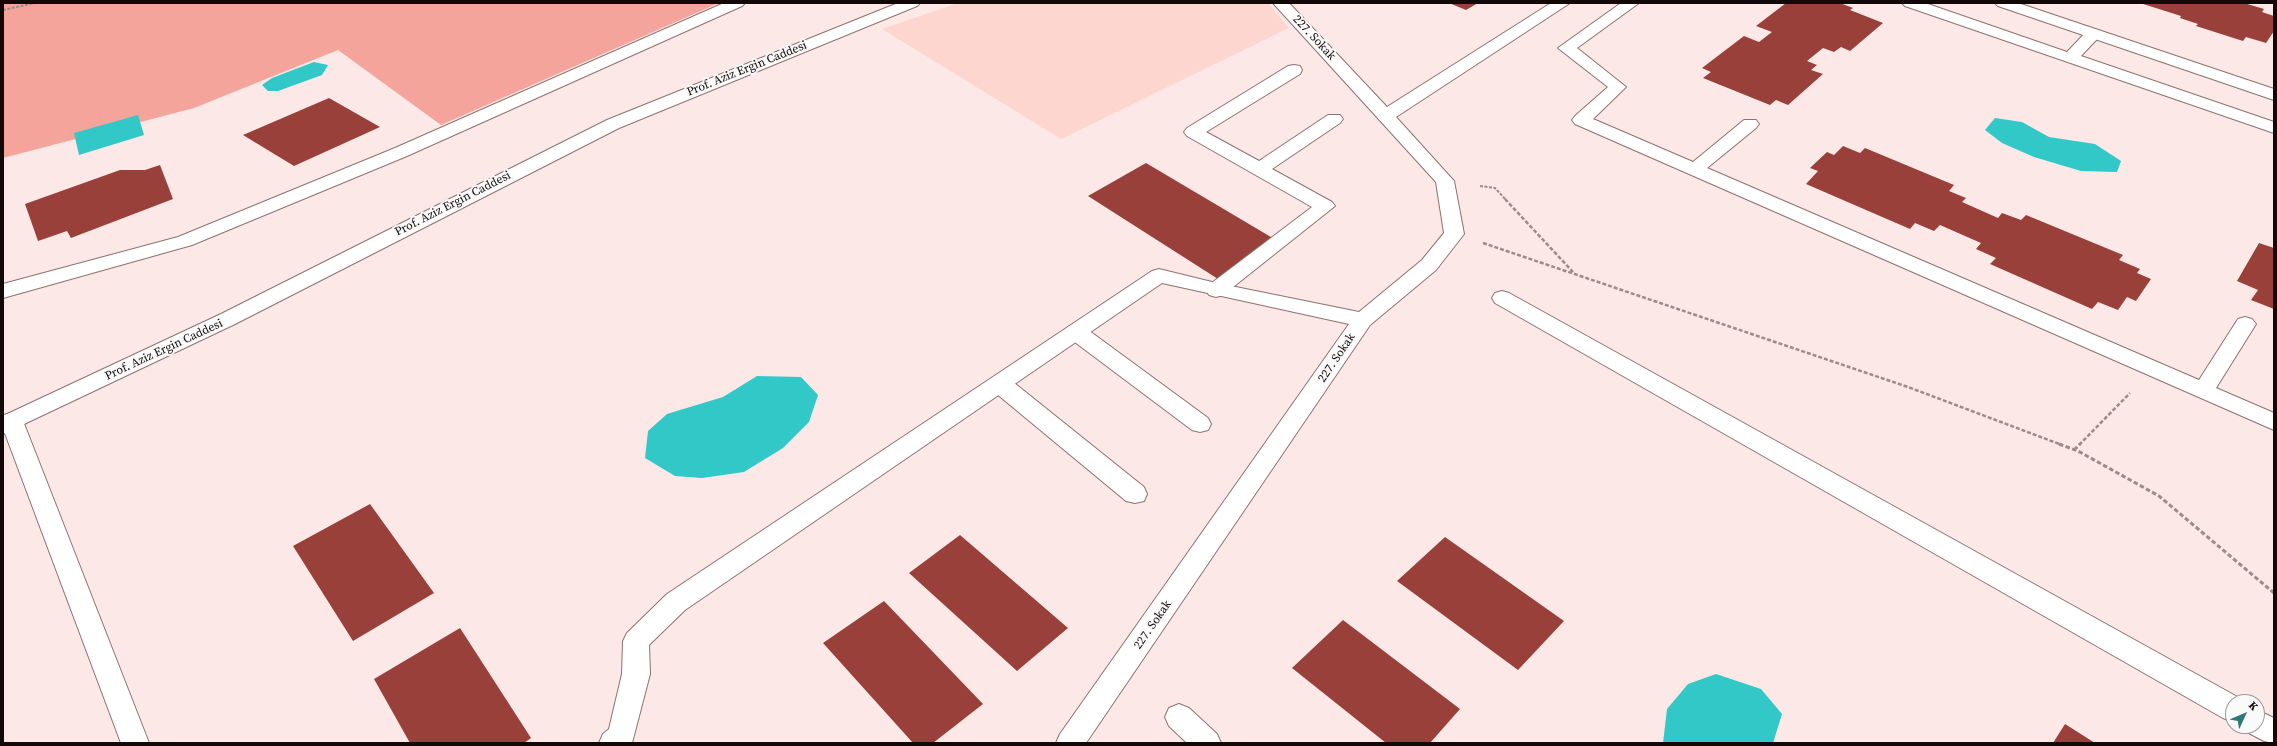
<!DOCTYPE html>
<style>
body{margin:0}
#map{position:relative;width:2277px;height:746px;overflow:hidden;background:#fce8e6;font-family:"Source Serif 4",serif}
canvas{display:block}
.frame{position:absolute;inset:0;border:4px solid #120807;pointer-events:none}
.north{position:absolute;left:2225px;top:694px;width:40px;height:40px;box-sizing:border-box;background:#fafafa;border:1px solid #9d9999;border-radius:50%;rotate:46deg;font-size:11px;font-weight:700;line-height:16px;text-align:center;color:#120807}
.north::after{content:'';display:block;margin:auto;width:14px;height:18px;background:#2e7877;clip-path:polygon(50% 0,100% 100%,50% 72%,0 100%)}
</style>
<div id="map">
<canvas width="2277" height="746"></canvas>
<div class="frame"></div>
<div class="north">K</div>
</div>
<script>
const context = document.querySelector('canvas').getContext('2d');
context.lineJoin = 'round';
function paint(path, color) { context.fillStyle = color; context.fill(path, 'evenodd'); }
const shape = rows => new Path2D(rows.map(r => 'M' + r).join(''));
function strokePath(path, color, width, dash) { context.strokeStyle = color; context.lineWidth = width; context.lineCap = dash ? 'butt' : 'round'; context.setLineDash(dash || []); context.stroke(path); }
function write(font, color, halo, rows, align = 'center') {
  context.font = font + ' "Source Serif 4",serif'; context.lineWidth = 4; context.setLineDash([]); context.textBaseline = 'middle'; context.strokeStyle = halo; context.fillStyle = color; for (const [text, x, y, turn = 0] of rows) {
    context.save(); context.translate(x, y); context.rotate((+turn || 0) * Math.PI / 180); context.textAlign = isNaN(turn) ? turn : align; if (halo) context.strokeText(text, 0, 0); context.fillText(text, 0, 0); context.restore();
  }
}
paint(shape([
 [958,3,1268,3,1289,28,1061,139,882,29]
]), '#fed6d0');
paint(shape([
 [3,3,719,3,441,125,338,50,194,108,3,158]
]), '#f5a49b');
paint(shape([
 [314,62,328,65,322,75,278,91,268,91,262,85,272,78],
 [138,115,144,135,79,155,74,133],
 [1995,118,2022,122,2049,137,2095,144,2121,161,2117,172,2081,171,2034,157,2002,143,1985,130],
 [757,376,801,377,818,395,809,422,783,448,744,472,702,478,675,476,645,458,648,431,667,414,723,397],
 [1716,674,1761,689,1782,714,1773,743,1663,743,1667,709,1688,684]
]), '#31c8c7');
paint(shape([
 [1449,3,1478,3,1466,10],
 [1786,3,1840,3,1853,8,1850,10,1883,23,1850,51,1841,47,1834,52,1823,48,1807,61,1817,65,1811,70,1823,74,1788,105,1776,100,1770,105,1703,78,1711,72,1702,68,1744,36,1759,42,1772,32,1756,26],
 [2140,3,2244,3,2264,9,2262,12,2274,16,2274,31,2266,43,2246,37,2243,41,2196,26,2198,24,2180,18,2181,16],
 [329,98,380,127,294,166,243,135],
 [1843,146,1860,153,1865,148,1954,185,1949,191,1966,198,1962,202,1998,218,2002,213,2021,220,2026,215,2123,255,2119,260,2140,269,2137,273,2151,279,2136,301,2127,297,2118,310,2098,302,2092,309,1990,264,1996,258,1976,249,1981,243,1940,225,1934,231,1915,223,1910,229,1806,184,1818,171,1810,168,1827,152,1834,155],
 [1146,163,1276,240,1218,279,1088,196],
 [160,165,173,199,71,238,67,231,38,241,25,204,120,170,145,170],
 [2259,243,2274,248,2274,309,2251,300,2258,290,2237,281],
 [370,504,434,593,353,641,293,546],
 [960,535,1068,628,1017,671,909,573],
 [1445,537,1564,621,1518,670,1397,581],
 [884,601,983,704,933,743,913,743,823,643],
 [1343,620,1460,709,1430,743,1386,743,1292,668],
 [460,628,531,738,524,743,410,743,374,679],
 [2065,724,2095,743,2053,743]
]), '#984039');
const service = shape([
 [1621,3,1639,3,1577,48,1626,87,1593,119,1693,162,1744,120,1756,120,1759,124,1756,128,1707,168,2199,380,2238,319,2245,317,2252,319,2256,324,2216,388,2274,413,2274,430,1575,124,1572,120,1575,116,1608,87,1558,48,1621,3],
 [1902,3,1925,3,2067,52,2087,31,2099,31,2101,34,2099,37,2081,56,2274,122,2274,133,1905,6,1902,3],
 [1294,65,1300,66,1302,70,1300,74,1206,132,1259,161,1328,115,1340,115,1343,119,1340,123,1272,169,1332,202,1335,206,1223,295,1216,297,1209,295,1206,290,1209,285,1312,207,1187,136,1184,132,1187,128,1288,66,1294,65],
 [1502,291,1509,293,2243,700,2244,702,2233,702,2233,722,2223,718,1495,303,1492,298,1495,293,1502,291],
 [1076,325,1084,327,1208,418,1211,424,1208,430,1200,432,1192,430,1068,337,1065,332,1068,327,1076,325],
 [1000,376,1008,378,1144,487,1147,494,1144,501,1135,503,1126,501,992,390,989,384,992,378,1000,376],
 [1179,704,1189,708,1217,734,1221,743,1187,743,1169,726,1165,717,1169,708,1179,704],
 [2257,710,2274,718,2274,743,2264,741,2247,732,2244,726,2257,726,2257,710]
]);
const minor = shape([
 [724,3,745,3,742,6,407,156,192,245,3,298,3,284,178,237,395,148,724,3],
 [1273,3,1289,3,1387,107,1551,3,1570,3,1396,117,1454,181,1464,234,1436,270,1370,325,1086,743,1056,743,1060,734,1349,324,1162,283,685,610,649,645,650,674,632,743,599,743,603,734,609,729,622,674,623,641,627,633,667,594,1152,271,1159,269,1216,283,1359,312,1422,260,1444,233,1436,182,1273,3],
 [1995,3,2018,3,2274,89,2274,100,1998,6,1995,3],
 [12,413,20,415,23,421,149,743,121,743,3,428,4,415,12,413]
]);
const tertiary = shape([
 [898,3,920,3,917,6,619,128,235,324,3,434,3,416,221,314,607,120,898,3]
]);
strokePath(service, '#8e726f', 2);
strokePath(minor, '#8e726f', 2);
strokePath(tertiary, '#8e726f', 2);
strokePath(shape([
 [3,10,35,3],
 [1480,186,1495,188,1506,200]
]), '#9b8b89', 2, [3, 1.5]);
strokePath(shape([
 [1505,199,1573,272],
 [1483,243,1908,387,2062,445],
 [2079,445,2130,393]
]), '#9b8b89', 2.5, [4, 2]);
strokePath(shape([
 [2059,444,2078,451,2159,496,2274,593],
 [2074,450,2080,444]
]), '#9b8b89', 3, [4.5, 2.5]);
paint(service, '#fff');
paint(minor, '#fff');
paint(tertiary, '#fff');
write('12px', '#120807', '#fafafa', [
 ["227. Sokak",1314,38,47],
 ["Prof. Aziz Ergin Caddesi",747,69,-22],
 ["Prof. Aziz Ergin Caddesi",453,204,-27],
 ["Prof. Aziz Ergin Caddesi",164,350,-25],
 ["227. Sokak",1337,358,-56],
 ["227. Sokak",1153,625,-55]
]);
</script>
